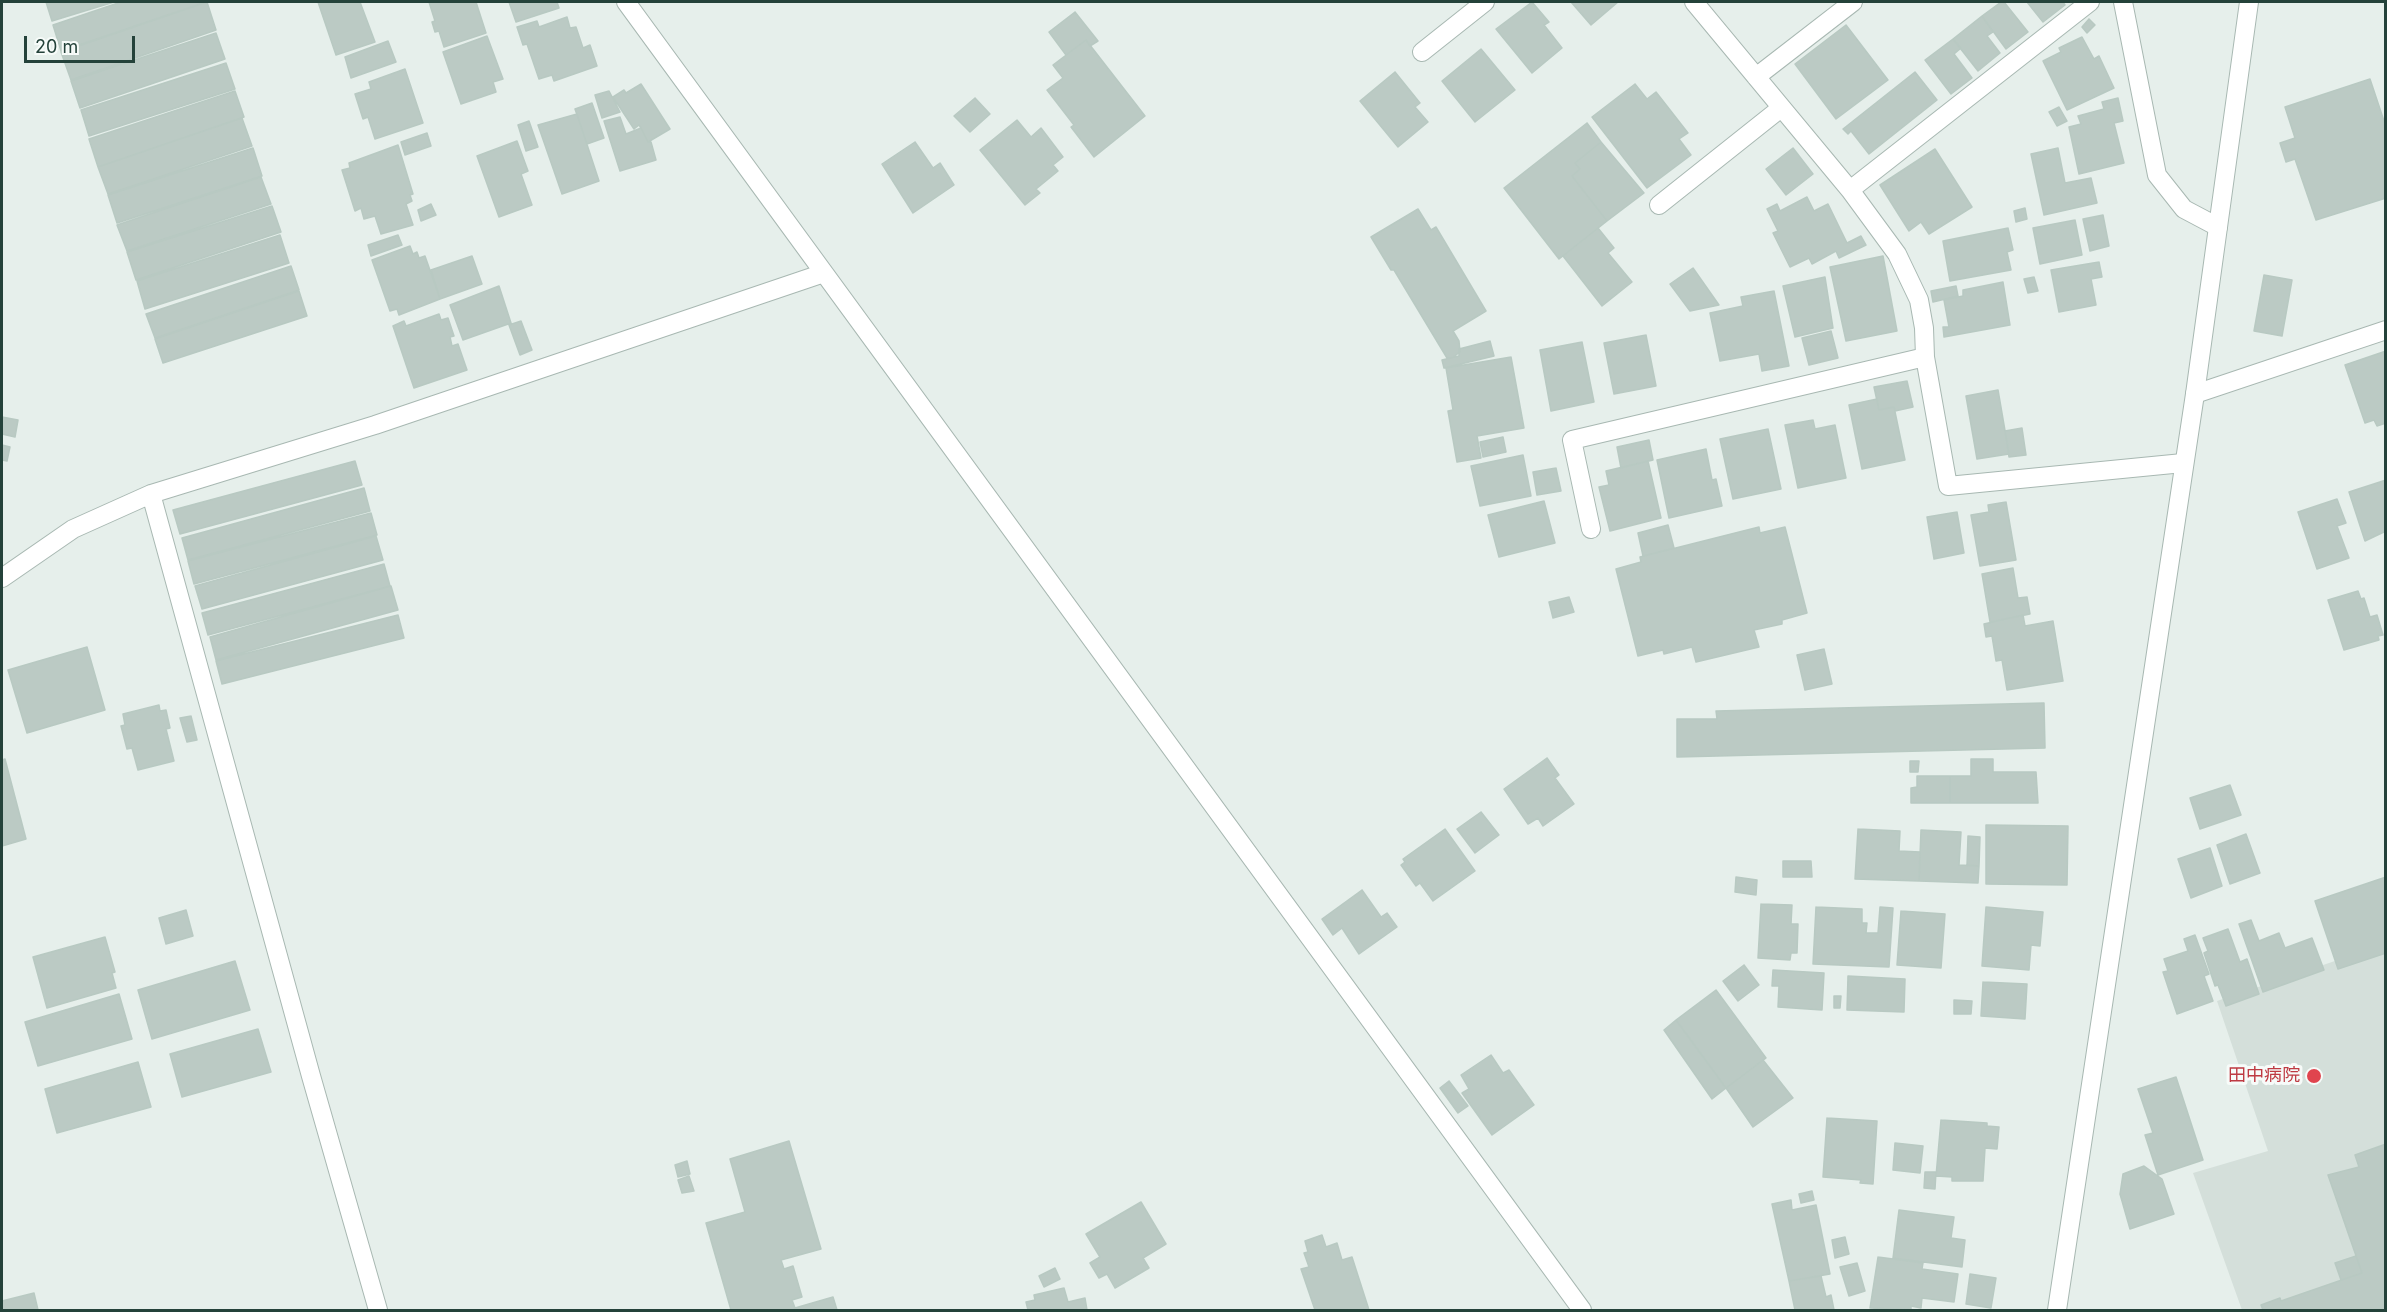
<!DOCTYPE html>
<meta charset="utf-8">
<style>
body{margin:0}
#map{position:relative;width:2387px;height:1312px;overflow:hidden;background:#e6efeb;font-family:Inter,sans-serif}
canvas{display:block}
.frame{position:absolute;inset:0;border:3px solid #24423a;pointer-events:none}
.scale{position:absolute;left:24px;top:36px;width:111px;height:27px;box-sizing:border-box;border:3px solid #24423a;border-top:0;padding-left:8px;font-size:18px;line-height:21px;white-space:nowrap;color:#24423a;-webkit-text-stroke:4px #f7fbf9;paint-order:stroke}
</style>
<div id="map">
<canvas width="2387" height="1312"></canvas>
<div class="frame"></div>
<div class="scale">20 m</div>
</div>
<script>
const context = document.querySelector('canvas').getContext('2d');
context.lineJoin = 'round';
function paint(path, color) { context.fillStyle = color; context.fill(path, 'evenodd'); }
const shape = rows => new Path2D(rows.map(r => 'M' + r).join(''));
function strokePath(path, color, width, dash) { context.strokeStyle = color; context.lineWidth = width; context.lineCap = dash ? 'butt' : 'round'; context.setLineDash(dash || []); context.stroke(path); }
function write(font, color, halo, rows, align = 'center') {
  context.font = font + ' Inter,"Noto Sans JP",sans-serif'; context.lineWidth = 6; context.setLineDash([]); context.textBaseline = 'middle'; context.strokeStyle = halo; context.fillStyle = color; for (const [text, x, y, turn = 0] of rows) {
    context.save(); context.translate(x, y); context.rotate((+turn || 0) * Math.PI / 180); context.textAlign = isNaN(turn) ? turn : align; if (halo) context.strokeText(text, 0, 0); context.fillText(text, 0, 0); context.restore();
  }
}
paint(shape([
 [2385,944,2385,1310,2242,1310,2193,1173,2268,1151,2217,1001]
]), '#d4dfda');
const building = shape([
 [46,2,114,2,52,21,46,2],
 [121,2,206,2,61,51,53,25,121,2],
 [207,2,216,30,71,80,61,52,207,2],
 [318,2,360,2,375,42,336,55,318,2],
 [429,2,476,2,486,33,444,47,439,31,435,32,432,22,435,21,429,2],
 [509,2,557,2,559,8,516,22,509,2],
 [1532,2,1549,22,1544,25,1562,48,1532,73,1496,29,1532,2],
 [1571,2,1618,2,1591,25,1571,2],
 [2001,2,2004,2,2028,32,2006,49,1982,16,2001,2],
 [2027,2,2063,2,2065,5,2043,22,2027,2],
 [1075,12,1098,41,1090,46,1086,40,1066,55,1049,32,1075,12],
 [1982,16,1993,32,1987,36,2000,53,1978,71,1953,39,1982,16],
 [567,17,570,28,576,27,583,48,590,45,597,66,554,81,552,75,539,79,527,44,523,45,517,27,537,21,539,27,567,17],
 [2089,19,2095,25,2087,33,2082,27,2089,19],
 [1846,25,1888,80,1836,119,1795,64,1846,25],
 [216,33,225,59,80,108,71,81,216,33],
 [487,36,503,79,493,82,496,92,461,104,443,52,487,36],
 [2082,37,2094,59,2099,56,2114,88,2067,110,2043,61,2061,52,2059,48,2082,37],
 [1953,39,1961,48,1954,54,1972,78,1951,94,1925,60,1953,39],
 [1086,40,1145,116,1094,157,1071,127,1074,125,1047,90,1063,78,1053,65,1086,40],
 [388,41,396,62,351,78,345,57,388,41],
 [1481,49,1515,90,1475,122,1442,81,1481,49],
 [226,63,235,89,89,136,81,110,226,63],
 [405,69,423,123,375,139,368,117,363,119,355,94,371,89,369,82,405,69],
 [1395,72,1420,103,1415,107,1428,122,1398,147,1360,101,1395,72],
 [1915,72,1937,100,1869,154,1851,131,1848,134,1843,129,1915,72],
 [2370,79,2386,127,2386,198,2316,220,2295,159,2286,162,2280,143,2295,138,2285,107,2370,79],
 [641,84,670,129,648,142,641,128,639,125,634,129,613,97,624,90,626,93,641,84],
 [1635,84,1647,99,1656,92,1688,133,1679,139,1691,155,1647,188,1592,117,1635,84],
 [235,91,244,117,98,167,89,139,235,91],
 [609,91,620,112,602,118,595,95,609,91],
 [975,98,990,114,970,132,954,116,975,98],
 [2118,98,2123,121,2114,123,2124,163,2079,174,2069,127,2081,124,2078,116,2104,109,2102,102,2118,98],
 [592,103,604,138,587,144,575,109,592,103],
 [2059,107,2067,121,2057,126,2049,112,2059,107],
 [577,114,599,181,562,194,538,125,577,114],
 [620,117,626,134,641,128,648,142,651,142,656,160,620,171,604,121,620,117],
 [242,118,252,146,108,194,98,167,242,118],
 [1017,120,1031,137,1041,128,1063,157,1053,165,1058,171,1036,189,1040,193,1025,205,980,150,1017,120],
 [529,121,538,147,526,151,518,125,529,121],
 [1587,123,1601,142,1575,163,1580,169,1572,176,1607,221,1559,259,1504,188,1587,123],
 [427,133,431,146,405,155,401,142,427,133],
 [517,141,528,171,521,174,532,205,499,217,477,156,517,141],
 [915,142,933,168,940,163,954,185,913,213,882,164,915,142],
 [1601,142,1644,193,1607,221,1572,176,1580,169,1575,163,1601,142],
 [398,145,413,194,410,195,412,201,406,204,413,225,381,234,375,216,364,219,361,208,355,211,342,170,350,168,349,163,398,145],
 [253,148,262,176,117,223,108,195,253,148],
 [1793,148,1813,174,1786,195,1766,169,1793,148],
 [2058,148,2065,183,2091,178,2097,203,2044,215,2031,154,2058,148],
 [1935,149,1972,207,1929,234,1921,222,1909,231,1880,185,1935,149],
 [261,177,271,204,127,251,117,225,261,177],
 [1807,197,1814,211,1828,204,1847,243,1861,236,1866,245,1839,258,1836,251,1812,264,1809,258,1790,267,1773,233,1778,231,1767,209,1777,204,1780,211,1807,197],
 [431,204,436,215,421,221,418,210,431,204],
 [272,206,281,232,136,280,127,252,272,206],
 [2025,208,2027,219,2016,222,2014,211,2025,208],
 [1418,209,1431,230,1436,227,1486,311,1453,331,1459,341,1460,352,1452,358,1447,358,1394,270,1391,270,1371,237,1418,209],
 [2103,215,2109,246,2090,251,2083,219,2103,215],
 [2075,220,2082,255,2040,264,2033,228,2075,220],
 [1598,228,1614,248,1608,253,1632,282,1602,306,1563,256,1598,228],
 [2008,228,2013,250,2007,252,2011,270,1950,281,1943,241,2008,228],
 [280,235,289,263,145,309,137,281,280,235],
 [398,235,402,245,371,256,368,245,398,235],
 [410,246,413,254,417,252,419,258,425,256,440,299,399,315,397,309,390,311,372,260,410,246],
 [472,256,482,284,440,299,431,270,472,256],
 [1883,256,1897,331,1846,341,1830,267,1883,256],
 [2099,262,2102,277,2091,279,2096,305,2059,312,2051,270,2099,262],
 [291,266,299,290,155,338,146,314,291,266],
 [1693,268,1719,305,1690,311,1670,284,1693,268],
 [2264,275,2292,280,2282,336,2254,331,2264,275],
 [1825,277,1833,328,1795,337,1783,286,1825,277],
 [2034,277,2038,291,2028,293,2024,279,2034,277],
 [2003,282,2010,325,1944,337,1943,327,1949,327,1944,300,1963,296,1963,290,2003,282],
 [499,286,511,323,463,340,450,305,499,286],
 [1956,286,1958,296,1933,302,1931,291,1956,286],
 [299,291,307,316,163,363,155,339,299,291],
 [1774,291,1789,366,1762,371,1759,354,1720,361,1710,313,1743,306,1741,297,1774,291],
 [439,314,441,320,448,318,454,336,450,337,452,346,458,344,467,370,414,388,393,326,404,321,406,326,439,314],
 [521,321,532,350,520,355,509,325,521,321],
 [1831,331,1838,358,1809,365,1802,338,1831,331],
 [1646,335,1656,386,1614,394,1604,343,1646,335],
 [1490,341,1494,356,1444,368,1442,360,1459,356,1459,349,1490,341],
 [1582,342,1594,402,1551,411,1540,350,1582,342],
 [2386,351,2386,423,2377,426,2374,420,2365,423,2345,365,2386,351],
 [1511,357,1524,428,1477,436,1481,458,1457,462,1448,411,1453,410,1446,368,1511,357],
 [1907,381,1913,407,1895,411,1894,407,1879,410,1874,387,1907,381],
 [1998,390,2009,454,1977,459,1966,396,1998,390],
 [1877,399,1879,410,1894,407,1905,460,1862,469,1849,405,1877,399],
 [2,417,18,420,15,437,2,434,2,417],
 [1813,420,1815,429,1835,425,1846,478,1798,488,1785,425,1813,420],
 [2022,428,2026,455,2009,457,2005,431,2022,428],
 [1768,429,1781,489,1733,499,1720,439,1768,429],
 [1503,437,1506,452,1483,457,1480,442,1503,437],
 [1649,440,1653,460,1621,468,1617,447,1649,440],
 [2,445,10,447,7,461,2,460,2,445],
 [1706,449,1712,480,1716,479,1722,506,1669,518,1657,460,1706,449],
 [1523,455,1531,496,1480,506,1471,466,1523,455],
 [355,461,362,485,180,534,173,510,355,461],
 [1648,461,1661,518,1610,531,1599,487,1609,485,1606,471,1648,461],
 [1556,468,1561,491,1537,495,1533,472,1556,468],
 [2386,480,2386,531,2365,541,2349,492,2386,480],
 [364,488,370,511,188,560,182,538,364,488],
 [2337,499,2346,523,2337,526,2349,558,2317,569,2298,512,2337,499],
 [1544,501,1555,543,1499,557,1488,515,1544,501],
 [2006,502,2016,560,1980,566,1971,515,1989,512,1988,505,2006,502],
 [1957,512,1964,553,1934,559,1927,517,1957,512],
 [371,513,377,535,194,584,188,561,371,513],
 [1668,525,1674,548,1643,556,1638,533,1668,525],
 [1759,527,1760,533,1785,527,1807,613,1782,620,1782,624,1754,630,1759,647,1696,662,1692,647,1664,654,1663,650,1638,656,1616,569,1641,562,1640,557,1759,527],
 [376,536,383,560,202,609,195,586,376,536],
 [384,564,390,586,208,635,202,613,384,564],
 [2013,568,2018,598,2027,597,2030,614,1990,622,1982,574,2013,568],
 [391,586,398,610,216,660,210,637,391,586],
 [2358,591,2361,599,2364,598,2370,617,2377,615,2383,635,2378,636,2379,640,2344,650,2328,600,2358,591],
 [1569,597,1574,612,1553,618,1549,602,1569,597],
 [398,615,404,638,222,684,216,661,398,615],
 [2023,615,2025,626,2053,621,2063,681,2007,690,2002,660,1996,661,1992,636,1986,637,1984,624,2023,615],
 [87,647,105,710,27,733,8,670,87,647],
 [1824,649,1832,684,1805,690,1797,655,1824,649],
 [2044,703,2045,748,1677,757,1677,719,1717,719,1716,711,2044,703],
 [159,705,160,711,166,710,170,728,166,729,174,761,138,770,132,748,127,749,121,726,125,725,123,714,159,705],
 [191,716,197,740,187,742,180,718,191,716],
 [1547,758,1559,775,1555,778,1574,804,1543,826,1538,818,1528,824,1504,789,1547,758],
 [5,759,26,839,2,846,2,760,5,759],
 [1971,759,1993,759,1993,772,2036,772,2038,803,1950,803,1950,776,1971,776,1971,759],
 [1910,761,1919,761,1918,772,1910,772,1910,761],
 [1917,776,1950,776,1950,803,1911,803,1911,788,1917,787,1917,776],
 [2230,785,2241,815,2200,829,2190,798,2230,785],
 [1481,812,1499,835,1475,853,1457,829,1481,812],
 [1986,825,2068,826,2067,885,1986,884,1986,825],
 [1445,829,1475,871,1433,901,1420,883,1416,886,1401,865,1405,862,1403,859,1445,829],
 [1858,829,1900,831,1899,851,1920,852,1919,881,1855,879,1858,829],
 [1921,830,1961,832,1959,865,1979,866,1978,883,1919,881,1921,830],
 [2246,834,2260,873,2230,884,2217,845,2246,834],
 [1968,836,1980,837,1979,866,1967,865,1968,836],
 [2210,848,2222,886,2191,898,2178,859,2210,848],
 [1783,861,1811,861,1812,877,1783,877,1783,861],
 [1736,877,1757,880,1756,895,1735,892,1736,877],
 [2386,877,2386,953,2338,969,2315,901,2386,877],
 [1362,890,1381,917,1387,913,1397,927,1359,954,1342,928,1333,935,1322,919,1362,890],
 [1761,904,1792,905,1791,924,1798,924,1797,953,1791,953,1790,960,1758,958,1761,904],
 [1816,907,1862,909,1862,923,1867,923,1866,933,1878,933,1880,907,1893,908,1889,967,1813,964,1816,907],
 [1986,907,2043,912,2040,946,2031,945,2029,970,1982,966,1986,907],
 [186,910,193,936,166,944,159,918,186,910],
 [1901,911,1945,914,1941,968,1897,965,1901,911],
 [2251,920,2259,941,2279,933,2285,948,2312,938,2324,970,2263,992,2239,924,2251,920],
 [2228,929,2240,962,2247,959,2259,994,2226,1006,2218,985,2215,986,2204,953,2208,951,2203,938,2228,929],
 [2195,935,2209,974,2204,976,2213,1001,2177,1014,2163,972,2168,971,2164,959,2188,951,2184,939,2195,935],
 [105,937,115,972,112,973,116,988,47,1008,33,957,105,937],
 [235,961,250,1010,152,1039,138,990,235,961],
 [1744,965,1759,985,1738,1001,1723,981,1744,965],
 [1773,970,1824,973,1822,1010,1778,1007,1779,986,1772,986,1773,970],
 [1848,976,1905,979,1904,1012,1847,1010,1848,976],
 [1983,982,2027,984,2025,1019,1981,1016,1983,982],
 [1716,990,1766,1058,1726,1088,1676,1020,1716,990],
 [119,994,132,1039,38,1066,25,1022,119,994],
 [1834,996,1841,996,1840,1008,1834,1008,1834,996],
 [1954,1000,1972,1001,1971,1014,1954,1014,1954,1000],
 [1676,1020,1726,1088,1712,1099,1664,1030,1676,1020],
 [258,1029,271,1072,182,1097,170,1054,258,1029],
 [1491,1055,1503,1073,1509,1070,1534,1105,1492,1135,1462,1093,1469,1089,1461,1075,1491,1055],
 [1763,1060,1793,1098,1753,1127,1726,1088,1763,1060],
 [138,1062,151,1107,57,1133,45,1089,138,1062],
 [2176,1077,2203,1160,2158,1175,2145,1135,2153,1133,2138,1089,2176,1077],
 [1449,1081,1468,1106,1458,1113,1440,1088,1449,1081],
 [1827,1118,1877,1121,1873,1184,1860,1183,1861,1180,1823,1177,1827,1118],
 [1941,1120,1987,1123,1987,1126,1999,1127,1997,1149,1985,1148,1983,1181,1952,1181,1952,1177,1936,1176,1941,1120],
 [789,1141,821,1249,781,1260,784,1269,793,1266,802,1297,792,1300,795,1308,833,1297,837,1310,731,1310,706,1223,745,1212,730,1159,789,1141],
 [1895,1143,1923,1146,1920,1173,1893,1170,1895,1143],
 [2386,1144,2386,1310,2263,1310,2261,1305,2280,1298,2281,1301,2362,1273,2328,1175,2359,1167,2355,1155,2386,1144],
 [687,1161,690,1174,678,1177,675,1165,687,1161],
 [2144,1166,2162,1179,2174,1214,2130,1229,2120,1194,2123,1174,2144,1166],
 [1925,1172,1936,1172,1935,1189,1924,1188,1925,1172],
 [689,1176,694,1191,682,1193,678,1180,689,1176],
 [1812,1191,1814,1200,1801,1203,1799,1194,1812,1191],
 [1791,1200,1792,1210,1816,1205,1830,1274,1789,1281,1772,1204,1791,1200],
 [1141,1202,1166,1244,1143,1258,1149,1268,1115,1288,1107,1274,1099,1278,1090,1263,1100,1257,1086,1234,1141,1202],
 [1899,1210,1954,1217,1951,1238,1965,1240,1962,1267,1893,1258,1899,1210],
 [1322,1235,1326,1247,1337,1243,1342,1260,1352,1257,1369,1310,1315,1310,1301,1269,1309,1267,1304,1253,1308,1252,1305,1241,1322,1235],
 [1845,1237,1849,1254,1835,1258,1832,1240,1845,1237],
 [2356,1256,2362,1273,2341,1280,2335,1263,2356,1256],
 [1878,1257,1923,1263,1922,1269,1958,1274,1954,1302,1922,1298,1921,1308,1911,1306,1911,1310,1870,1308,1878,1257],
 [1857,1263,1865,1291,1849,1296,1840,1267,1857,1263],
 [1055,1268,1060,1279,1044,1287,1039,1276,1055,1268],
 [1970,1274,1996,1278,1991,1308,1966,1304,1970,1274],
 [1821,1276,1826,1297,1831,1295,1834,1310,1795,1310,1789,1281,1821,1276],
 [1064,1288,1068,1302,1085,1298,1087,1310,1028,1310,1026,1302,1035,1300,1034,1295,1064,1288],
 [34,1293,38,1310,2,1310,2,1301,34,1293]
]);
paint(building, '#bbcac4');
strokePath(building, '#b8c9c2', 1.5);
const minor = shape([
 [626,2,1582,1310],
 [1694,2,1850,190,1897,254,1919,300,1924,328,1925,357,1948,486,2183,463],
 [2123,2,2157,175,2184,209,2218,227],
 [1422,52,1485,2],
 [1756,77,1853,2],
 [1850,190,2090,2],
 [1659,205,1781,108],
 [2195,394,2386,330],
 [151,494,311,1076,378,1310],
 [1591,529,1572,440,1925,357],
 [2,578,73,529,151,494,375,425,824,273]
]);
const tertiary = shape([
 [2057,1310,2195,394,2249,2]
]);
strokePath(minor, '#a8b8b2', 20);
strokePath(tertiary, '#a8b8b2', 20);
strokePath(minor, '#fff', 18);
strokePath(tertiary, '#fff', 18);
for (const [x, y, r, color] of [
 [2314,1076,8,"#e0444e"]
]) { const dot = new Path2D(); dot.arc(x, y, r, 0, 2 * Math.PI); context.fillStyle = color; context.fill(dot); strokePath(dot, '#f7fbf9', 2); }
write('18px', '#be3a42', '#f7fbf9', [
 ["田中病院",2300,1076]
], 'right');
</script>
